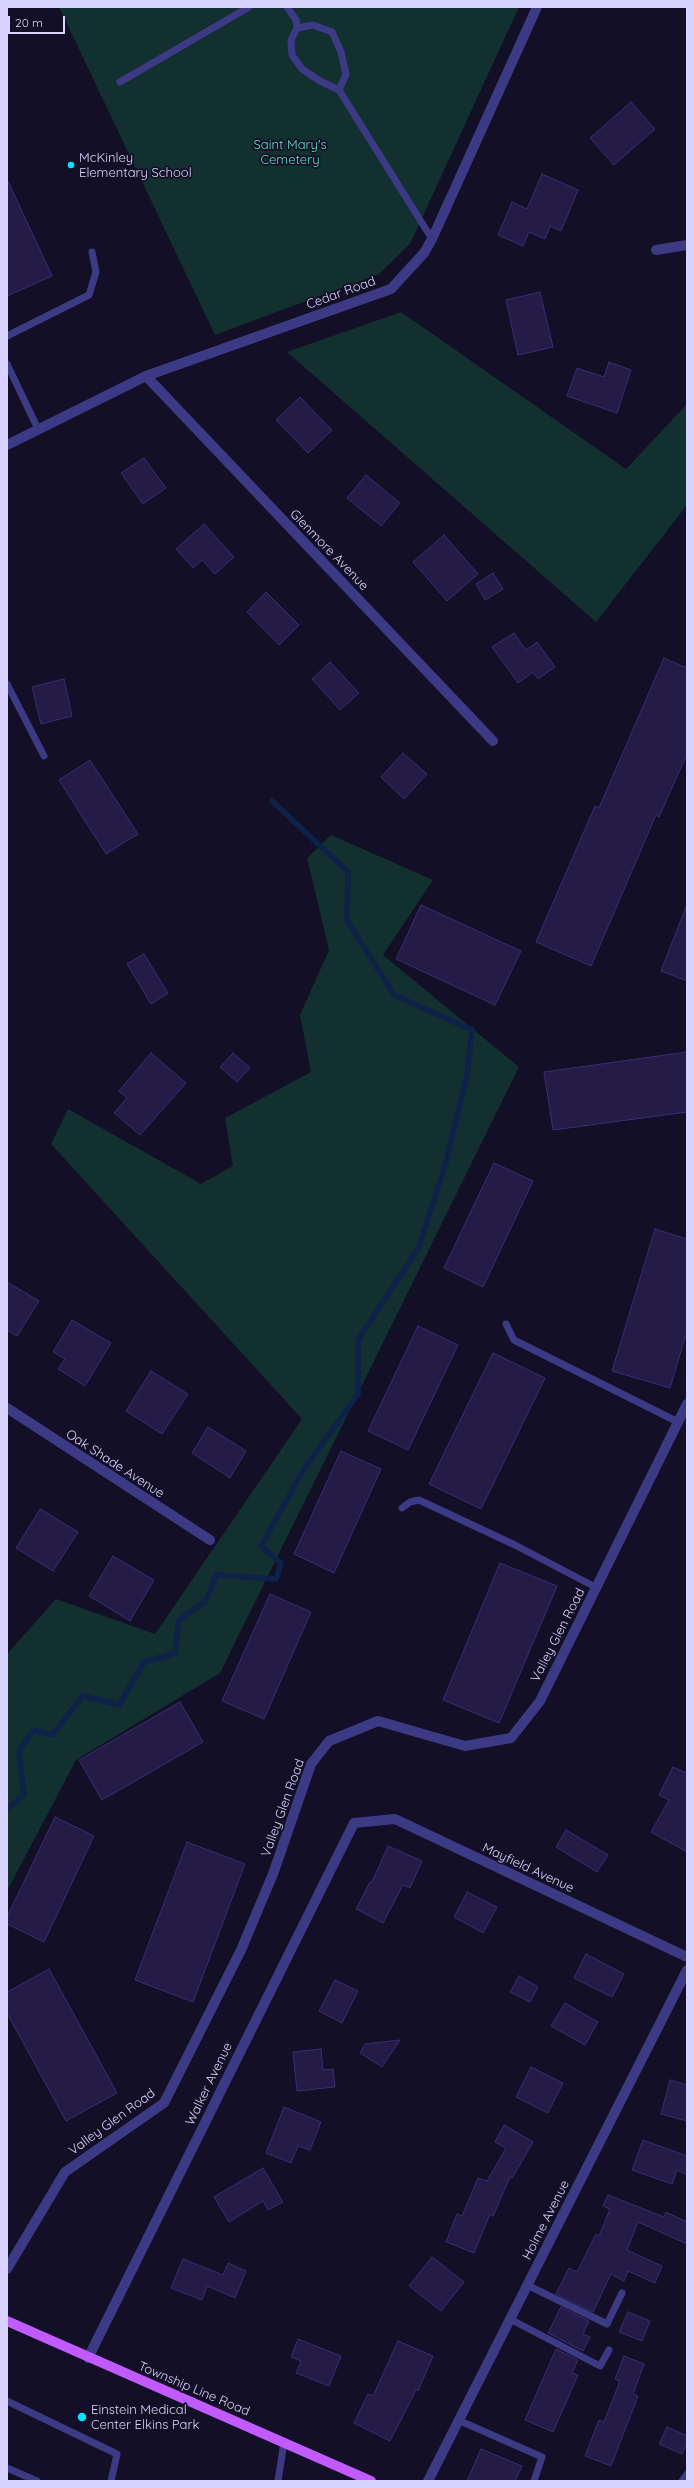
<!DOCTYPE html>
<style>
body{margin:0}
#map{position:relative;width:694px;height:2488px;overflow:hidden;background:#130f26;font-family:Quicksand,sans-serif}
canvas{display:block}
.frame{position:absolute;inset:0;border:8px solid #d9d4ff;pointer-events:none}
.scale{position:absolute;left:8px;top:16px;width:57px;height:18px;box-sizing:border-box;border:2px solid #d9d4ff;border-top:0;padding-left:5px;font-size:12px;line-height:14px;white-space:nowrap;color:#d9d4ff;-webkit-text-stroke:3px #130f26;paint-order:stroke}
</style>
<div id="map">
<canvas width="694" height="2488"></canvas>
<div class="frame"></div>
<div class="scale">20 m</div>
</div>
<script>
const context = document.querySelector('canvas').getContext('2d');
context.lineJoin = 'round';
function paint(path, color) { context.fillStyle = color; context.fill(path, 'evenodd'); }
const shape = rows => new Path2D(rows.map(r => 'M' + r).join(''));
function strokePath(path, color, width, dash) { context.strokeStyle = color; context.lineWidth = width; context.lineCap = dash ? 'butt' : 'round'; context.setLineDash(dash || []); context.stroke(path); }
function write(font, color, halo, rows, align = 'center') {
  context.font = font + ' Quicksand,sans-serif'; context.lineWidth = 3.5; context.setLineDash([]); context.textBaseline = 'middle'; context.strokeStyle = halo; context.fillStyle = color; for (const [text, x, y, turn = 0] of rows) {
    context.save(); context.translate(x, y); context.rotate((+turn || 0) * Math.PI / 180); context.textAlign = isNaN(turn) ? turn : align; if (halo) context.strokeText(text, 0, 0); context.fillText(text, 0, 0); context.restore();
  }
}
paint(shape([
 [59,7,519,7,410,244,379,274,215,335],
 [401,312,626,469,687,404,687,505,596,622,287,352],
 [331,835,433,880,383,955,519,1067,220,1673,76,1760,7,1891,7,1654,56,1599,155,1634,302,1419,51,1144,68,1109,201,1184,233,1166,225,1118,311,1072,300,1015,329,950,307,858]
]), '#12302f');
strokePath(shape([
 [7,1809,24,1795,19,1750,34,1730,52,1735,83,1696,119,1705,144,1662,175,1653,179,1620,206,1601,216,1575,276,1579,281,1563,261,1546,304,1469,358,1394,358,1340,419,1247,446,1162,467,1075,472,1030,394,995,347,920,348,872,272,801]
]), '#0c2248', 5.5);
const building = shape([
 [631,102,655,129,614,165,590,138,631,102],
 [542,174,578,190,561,231,550,226,545,239,529,232,523,246,498,235,512,202,527,209,542,174],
 [7,179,52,276,7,296,7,179],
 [540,292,553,347,518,355,506,300,540,292],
 [609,362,631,370,617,413,567,396,577,368,604,377,609,362],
 [300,397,332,430,308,453,276,420,300,397],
 [144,458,166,488,143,504,121,473,144,458],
 [366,475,400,503,381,526,347,498,366,475],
 [204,524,234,557,215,574,202,560,193,568,176,549,204,524],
 [444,535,478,574,447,601,413,562,444,535],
 [493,573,503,589,485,600,476,584,493,573],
 [266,592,299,625,279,645,247,612,266,592],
 [514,633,526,650,537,642,555,667,538,679,533,672,518,683,492,647,514,633],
 [664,658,687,668,687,754,659,817,656,815,591,966,536,942,595,806,599,808,664,658],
 [330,662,359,693,340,710,312,679,330,662],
 [64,679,72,716,41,724,32,687,64,679],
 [403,753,427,774,404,799,381,777,403,753],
 [90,760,138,834,106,854,59,780,90,760],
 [421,905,521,951,495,1005,396,959,421,905],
 [686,907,687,907,687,981,661,971,686,907],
 [144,954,168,993,151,1004,127,964,144,954],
 [687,1052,687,1112,553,1130,544,1072,687,1052],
 [151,1053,186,1083,140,1135,114,1113,127,1098,119,1091,151,1053],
 [233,1053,250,1068,237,1082,220,1067,233,1053],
 [494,1163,533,1181,483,1287,444,1268,494,1163],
 [655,1229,687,1239,687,1331,670,1388,612,1371,655,1229],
 [7,1282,39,1301,17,1336,7,1330,7,1282],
 [72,1320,111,1343,85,1386,58,1369,65,1359,53,1352,72,1320],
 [418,1326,458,1345,408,1450,368,1431,418,1326],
 [493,1353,545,1378,481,1509,429,1484,493,1353],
 [151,1371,188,1394,162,1434,126,1411,151,1371],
 [208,1427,246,1451,230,1478,192,1453,208,1427],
 [341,1451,381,1469,334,1573,294,1554,341,1451],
 [40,1509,78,1532,53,1571,16,1548,40,1509],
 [113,1556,154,1580,130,1621,89,1596,113,1556],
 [500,1563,557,1586,499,1723,443,1700,500,1563],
 [270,1594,311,1612,264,1719,222,1701,270,1594],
 [180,1702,203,1742,102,1800,79,1760,180,1702],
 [673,1767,687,1773,687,1852,651,1832,669,1800,659,1795,673,1767],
 [55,1817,94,1836,44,1942,7,1924,7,1917,55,1817],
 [566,1830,608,1855,597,1872,556,1847,566,1830],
 [187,1842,245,1864,193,2002,135,1980,187,1842],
 [388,1846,422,1861,410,1888,403,1885,383,1923,356,1909,370,1882,372,1882,388,1846],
 [467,1892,497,1907,483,1933,454,1917,467,1892],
 [586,1954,624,1974,612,1997,574,1978,586,1954],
 [49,1969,117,2093,66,2121,7,2013,7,1992,49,1969],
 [519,1976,538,1987,530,2002,510,1992,519,1976],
 [335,1980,358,1991,342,2023,319,2011,335,1980],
 [565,2003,598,2022,585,2045,551,2026,565,2003],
 [400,2040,382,2067,360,2053,365,2044,400,2040],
 [321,2049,323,2070,333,2069,335,2087,297,2091,293,2052,321,2049],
 [531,2067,563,2083,548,2113,516,2097,531,2067],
 [670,2080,687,2085,687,2121,661,2114,670,2080],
 [284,2107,321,2122,310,2150,298,2146,291,2163,266,2153,284,2107],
 [504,2125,533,2142,512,2178,510,2177,493,2216,490,2214,474,2253,446,2242,457,2214,462,2216,478,2178,487,2181,506,2148,495,2142,504,2125],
 [643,2140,687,2156,687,2175,677,2170,672,2184,632,2170,643,2140],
 [263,2168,283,2202,268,2210,263,2201,229,2222,214,2197,263,2168],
 [608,2195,664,2217,666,2212,687,2222,687,2244,638,2222,627,2250,662,2266,655,2283,628,2271,624,2281,611,2274,593,2312,556,2294,569,2268,577,2272,596,2234,599,2236,610,2209,603,2206,608,2195],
 [432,2257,464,2282,441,2311,409,2286,432,2257],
 [183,2259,223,2275,228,2263,246,2271,235,2298,207,2286,202,2300,171,2288,183,2259],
 [561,2307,589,2321,583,2334,590,2337,583,2351,548,2333,561,2307],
 [628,2312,650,2321,642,2341,619,2332,628,2312],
 [298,2339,341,2356,329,2386,296,2373,301,2361,291,2357,298,2339],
 [398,2341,433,2356,418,2391,416,2390,390,2441,354,2423,368,2394,373,2396,398,2341],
 [556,2349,578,2360,572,2373,578,2375,553,2432,525,2420,556,2349],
 [624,2356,644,2364,633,2394,638,2396,611,2466,585,2456,599,2420,604,2422,620,2381,615,2379,624,2356],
 [667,2427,687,2436,687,2443,682,2454,659,2444,667,2427],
 [481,2449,522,2466,515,2481,467,2481,481,2449]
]);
paint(building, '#241b47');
strokePath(building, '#3b2d73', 1);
strokePath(shape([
 [287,7,296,20,297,28,291,40,292,55,302,69,320,81,339,90,432,239],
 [297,28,313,25,332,32,341,52,346,74,339,90],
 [120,82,249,7],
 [7,336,89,295,96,272,92,252],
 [7,364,38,429],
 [7,684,44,756],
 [506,1324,514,1340,678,1422],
 [402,1508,410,1502,419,1500,515,1545,597,1588],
 [527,2285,607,2324,622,2293],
 [510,2319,600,2366,609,2350],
 [7,2401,117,2454,111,2481],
 [458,2420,542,2457,534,2481],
 [7,2468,37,2481],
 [278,2481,284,2442],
 [682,2481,687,2474]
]), '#3d3a85', 7);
strokePath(shape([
 [656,250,687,245],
 [146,376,493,741],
 [7,445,146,376,391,289,424,253,432,239,537,7],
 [7,1408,210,1540],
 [7,2269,65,2172,164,2103,241,1950,273,1874,311,1764,329,1741,378,1721,465,1746,511,1738,540,1701,687,1404],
 [88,2358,354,1823,395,1819,687,1957],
 [428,2481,687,1970]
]), '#3d3a85', 10);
strokePath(shape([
 [7,2321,371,2481]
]), '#c25bff', 10);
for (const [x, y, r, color] of [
 [71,165,4,"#00e5ff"],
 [82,2417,5,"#00e5ff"]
]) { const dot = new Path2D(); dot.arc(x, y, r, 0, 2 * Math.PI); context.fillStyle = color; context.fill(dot); strokePath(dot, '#130f26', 1.5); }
write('13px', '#5fe0c0', '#130f26', [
 ["Saint Mary's",290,145],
 ["Cemetery",290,160]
]);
write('13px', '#d9d4ff', '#130f26', [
 ["McKinley",79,158],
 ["Elementary School",79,173],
 ["Einstein Medical",91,2410],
 ["Center Elkins Park",91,2425]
], 'left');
write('13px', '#d9d4ff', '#130f26', [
 ["Cedar Road",341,293,-20],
 ["Glenmore Avenue",329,550,46],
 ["Oak Shade Avenue",115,1464,33],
 ["Valley Glen Road",558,1635,-63],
 ["Valley Glen Road",283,1808,-70],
 ["Mayfield Avenue",528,1868,25],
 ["Walker Avenue",209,2084,-64],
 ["Valley Glen Road",112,2122,-36],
 ["Holme Avenue",546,2220,-63],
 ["Township Line Road",194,2389,23]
]);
</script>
